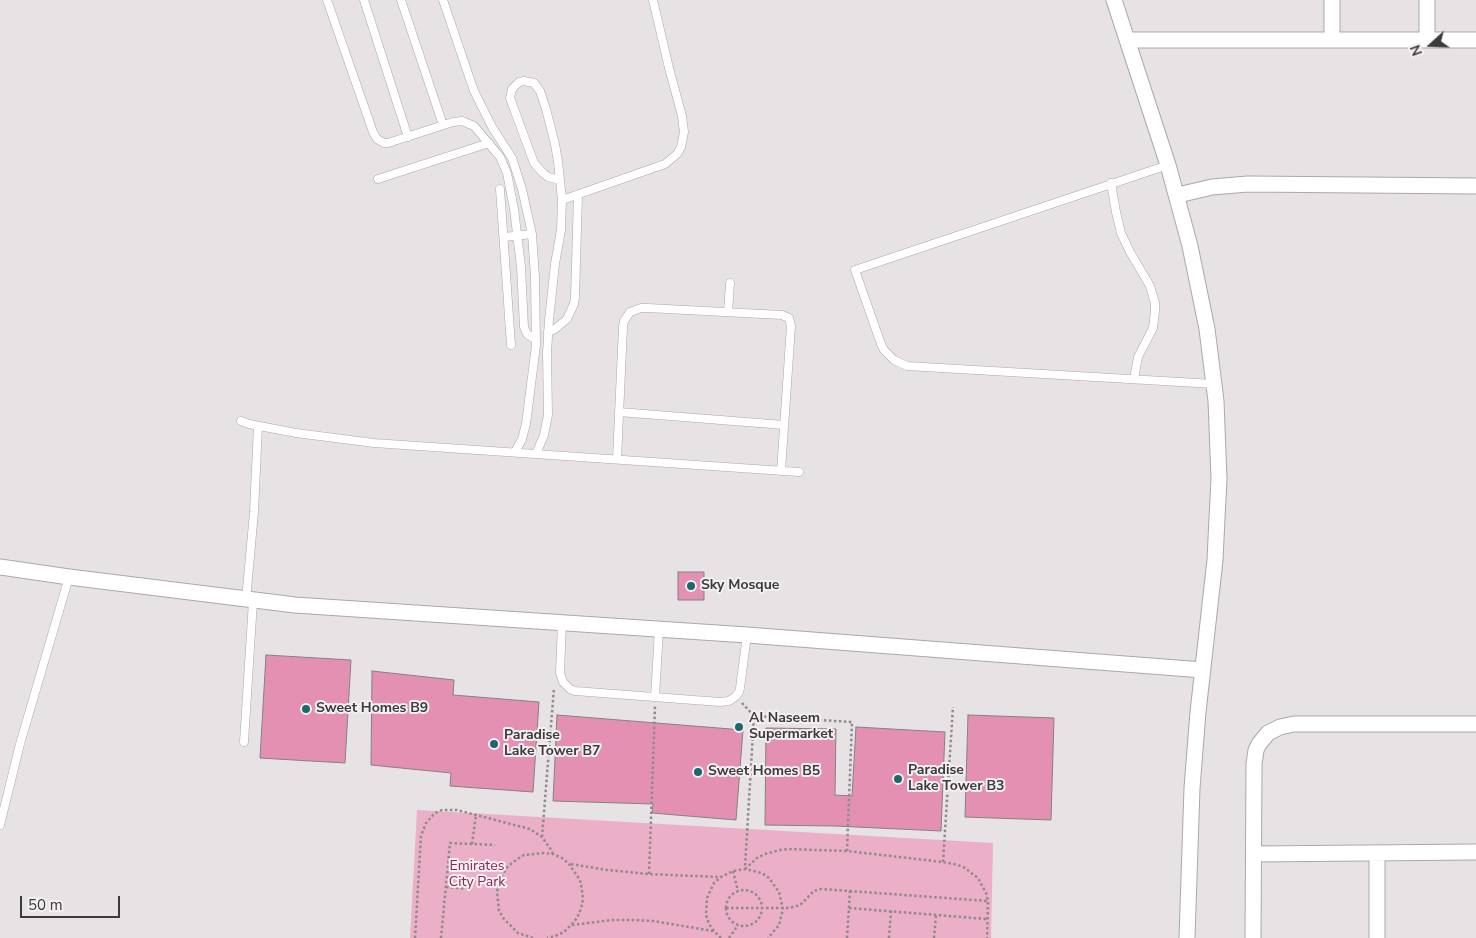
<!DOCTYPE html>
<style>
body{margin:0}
#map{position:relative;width:1476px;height:938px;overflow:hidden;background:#e7e2e4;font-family:"Nunito Sans",sans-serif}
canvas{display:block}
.north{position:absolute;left:1406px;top:20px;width:50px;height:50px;-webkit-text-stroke:4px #f4eff1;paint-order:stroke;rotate:250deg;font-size:14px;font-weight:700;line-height:20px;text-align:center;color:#3c3a3b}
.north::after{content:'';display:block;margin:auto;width:18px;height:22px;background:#3c3a3b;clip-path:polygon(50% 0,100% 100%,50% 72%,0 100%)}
.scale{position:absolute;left:20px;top:896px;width:100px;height:22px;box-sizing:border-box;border:2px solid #3c3a3b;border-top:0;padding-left:6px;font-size:15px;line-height:18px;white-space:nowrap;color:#3c3a3b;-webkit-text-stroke:4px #f4eff1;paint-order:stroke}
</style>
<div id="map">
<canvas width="1476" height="938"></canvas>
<div class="north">N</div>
<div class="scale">50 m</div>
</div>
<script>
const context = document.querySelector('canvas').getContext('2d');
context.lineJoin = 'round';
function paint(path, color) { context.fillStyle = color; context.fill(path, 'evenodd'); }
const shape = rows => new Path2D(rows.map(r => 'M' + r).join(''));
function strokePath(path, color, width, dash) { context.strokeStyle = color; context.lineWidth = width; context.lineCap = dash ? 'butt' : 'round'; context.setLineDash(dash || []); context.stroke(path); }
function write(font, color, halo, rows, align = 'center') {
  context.font = font + ' "Nunito Sans",sans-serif'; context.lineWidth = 4; context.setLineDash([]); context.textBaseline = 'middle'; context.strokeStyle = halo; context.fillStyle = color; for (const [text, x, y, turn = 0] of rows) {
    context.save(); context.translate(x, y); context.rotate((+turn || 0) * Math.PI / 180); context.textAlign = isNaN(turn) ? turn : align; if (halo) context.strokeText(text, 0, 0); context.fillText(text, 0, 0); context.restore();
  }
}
paint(shape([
 [417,810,993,843,991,938,410,938]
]), '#ebafc7');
const building = shape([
 [678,572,704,572,704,600,678,600,678,572],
 [266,655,351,660,345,763,260,758,266,655],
 [372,671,454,680,453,695,539,702,533,792,450,786,451,773,371,765,372,671],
 [557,715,743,730,736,820,652,813,653,804,553,801,557,715],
 [968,715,1054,718,1051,820,965,817,968,715],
 [856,727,945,732,941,831,835,826,765,825,766,728,836,729,835,795,852,796,856,727]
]);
paint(building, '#e490b3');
strokePath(building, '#858082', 1);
const service = shape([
 [327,0,373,132,377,139,384,143,388,143,453,122,462,121,474,126,500,157,507,173,514,209,521,267,524,327,527,334,535,339],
 [364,0,408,137],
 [401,0,443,125],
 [443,0,474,91,492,127,512,158,522,189,532,234,535,277,536,345,526,424,522,439,515,452],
 [1168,165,855,270,881,344,884,350,894,360,907,366,1214,384],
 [378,179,489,143],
 [1111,183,1116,212,1121,233,1130,252,1150,286,1155,303,1155,311,1153,328,1138,357,1134,379],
 [500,189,511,345],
 [562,200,665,164,677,154,681,147,684,132,682,116,669,68,653,0],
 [504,237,532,234],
 [728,312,730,283],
 [548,332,555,329,567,319,574,304,575,297,578,195],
 [619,412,784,425],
 [241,421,249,424,296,433,374,443,799,472],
 [536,454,544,435,548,415,547,353,549,320,555,264,561,230,562,200,560,180,558,162,555,144,546,109,540,91,534,83,524,81,519,82,512,89,510,98,534,163,543,173,548,177,560,180],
 [617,459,623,327,624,321,630,312,641,308,647,308,782,315,789,318,791,326,781,471],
 [246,600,254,512,258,426],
 [562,623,560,673,563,682,570,689,575,691,720,702,729,701,736,696,739,692,740,688,747,635],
 [655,697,659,629],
 [244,742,253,601],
 [0,825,20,744,69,577]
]);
const minor = shape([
 [1114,0,1168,165,1190,246,1207,329,1216,401,1219,479,1217,518,1215,560,1198,712,1192,788,1187,938],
 [1127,40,1476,40],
 [1332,40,1332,0],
 [1427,40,1427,0],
 [1178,195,1212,187,1248,184,1476,186],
 [0,567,69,577,295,605,747,635,1203,670],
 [1254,854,1476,852],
 [1253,938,1254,764,1256,750,1259,744,1268,733,1280,727,1294,724,1476,724],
 [1377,938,1377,853]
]);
strokePath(service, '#aca8aa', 9);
strokePath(minor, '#aca8aa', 17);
strokePath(shape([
 [742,703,754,716,745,867],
 [754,716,852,722,847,851],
 [542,837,554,688],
 [472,844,476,815],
 [943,862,953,707],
 [571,864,607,870,649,874,719,877],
 [745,869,757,858,765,854,780,850,788,849,847,851,943,862,958,865,965,868,978,878,986,893,988,901,987,938],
 [733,871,738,891],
 [649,874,655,706],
 [446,887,472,889],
 '726 908a18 18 0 1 1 36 0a18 18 0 1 1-36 0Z',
 [726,908,789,908,800,905,814,891,821,889,988,901],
 [849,908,987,919],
 [572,925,612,920,632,920,653,921,713,931],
 [415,938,421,836,426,823,435,813,442,810,457,810,530,829,542,837,550,848,553,854],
 [441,938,450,843,495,845],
 [533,938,518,933,504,919,499,911,497,892,499,882,503,874,508,866,516,860,524,855,543,853,553,854,562,858,569,864,580,880,582,890,583,899,581,909,577,918,571,925,564,932,555,936,547,938],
 [721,938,714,931,709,924,706,915,707,898,714,883,721,877,733,871,745,869,762,873,769,878,779,892,783,909,779,925,768,938],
 [729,938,738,925],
 [847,938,850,891],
 [889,938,891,911],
 [934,938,936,915]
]), '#8f8b8d', 2.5, [2.5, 2.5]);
strokePath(service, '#fff', 8);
strokePath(minor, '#fff', 15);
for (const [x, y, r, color] of [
 [691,586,5,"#1c686f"],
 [306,709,5,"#1c686f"],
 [739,727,5,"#1c686f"],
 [494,744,5,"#1c686f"],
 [698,772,5,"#1c686f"],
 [898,779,5,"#1c686f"]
]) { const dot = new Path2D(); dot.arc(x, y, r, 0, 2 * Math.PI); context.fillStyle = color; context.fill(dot); strokePath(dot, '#f4eff1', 2); }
write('bold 14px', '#3c3a3b', '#f4eff1', [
 ["Sky Mosque",701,586],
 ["Sweet Homes B9",316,709],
 ["Al Naseem",749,719],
 ["Supermarket",749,735],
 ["Paradise",504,736],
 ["Lake Tower B7",504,752],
 ["Paradise",908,771],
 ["Lake Tower B3",908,787],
 ["Sweet Homes B5",708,772]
], 'left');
write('14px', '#882757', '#f4eff1', [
 ["Emirates",477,867],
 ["City Park",477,883]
]);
</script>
